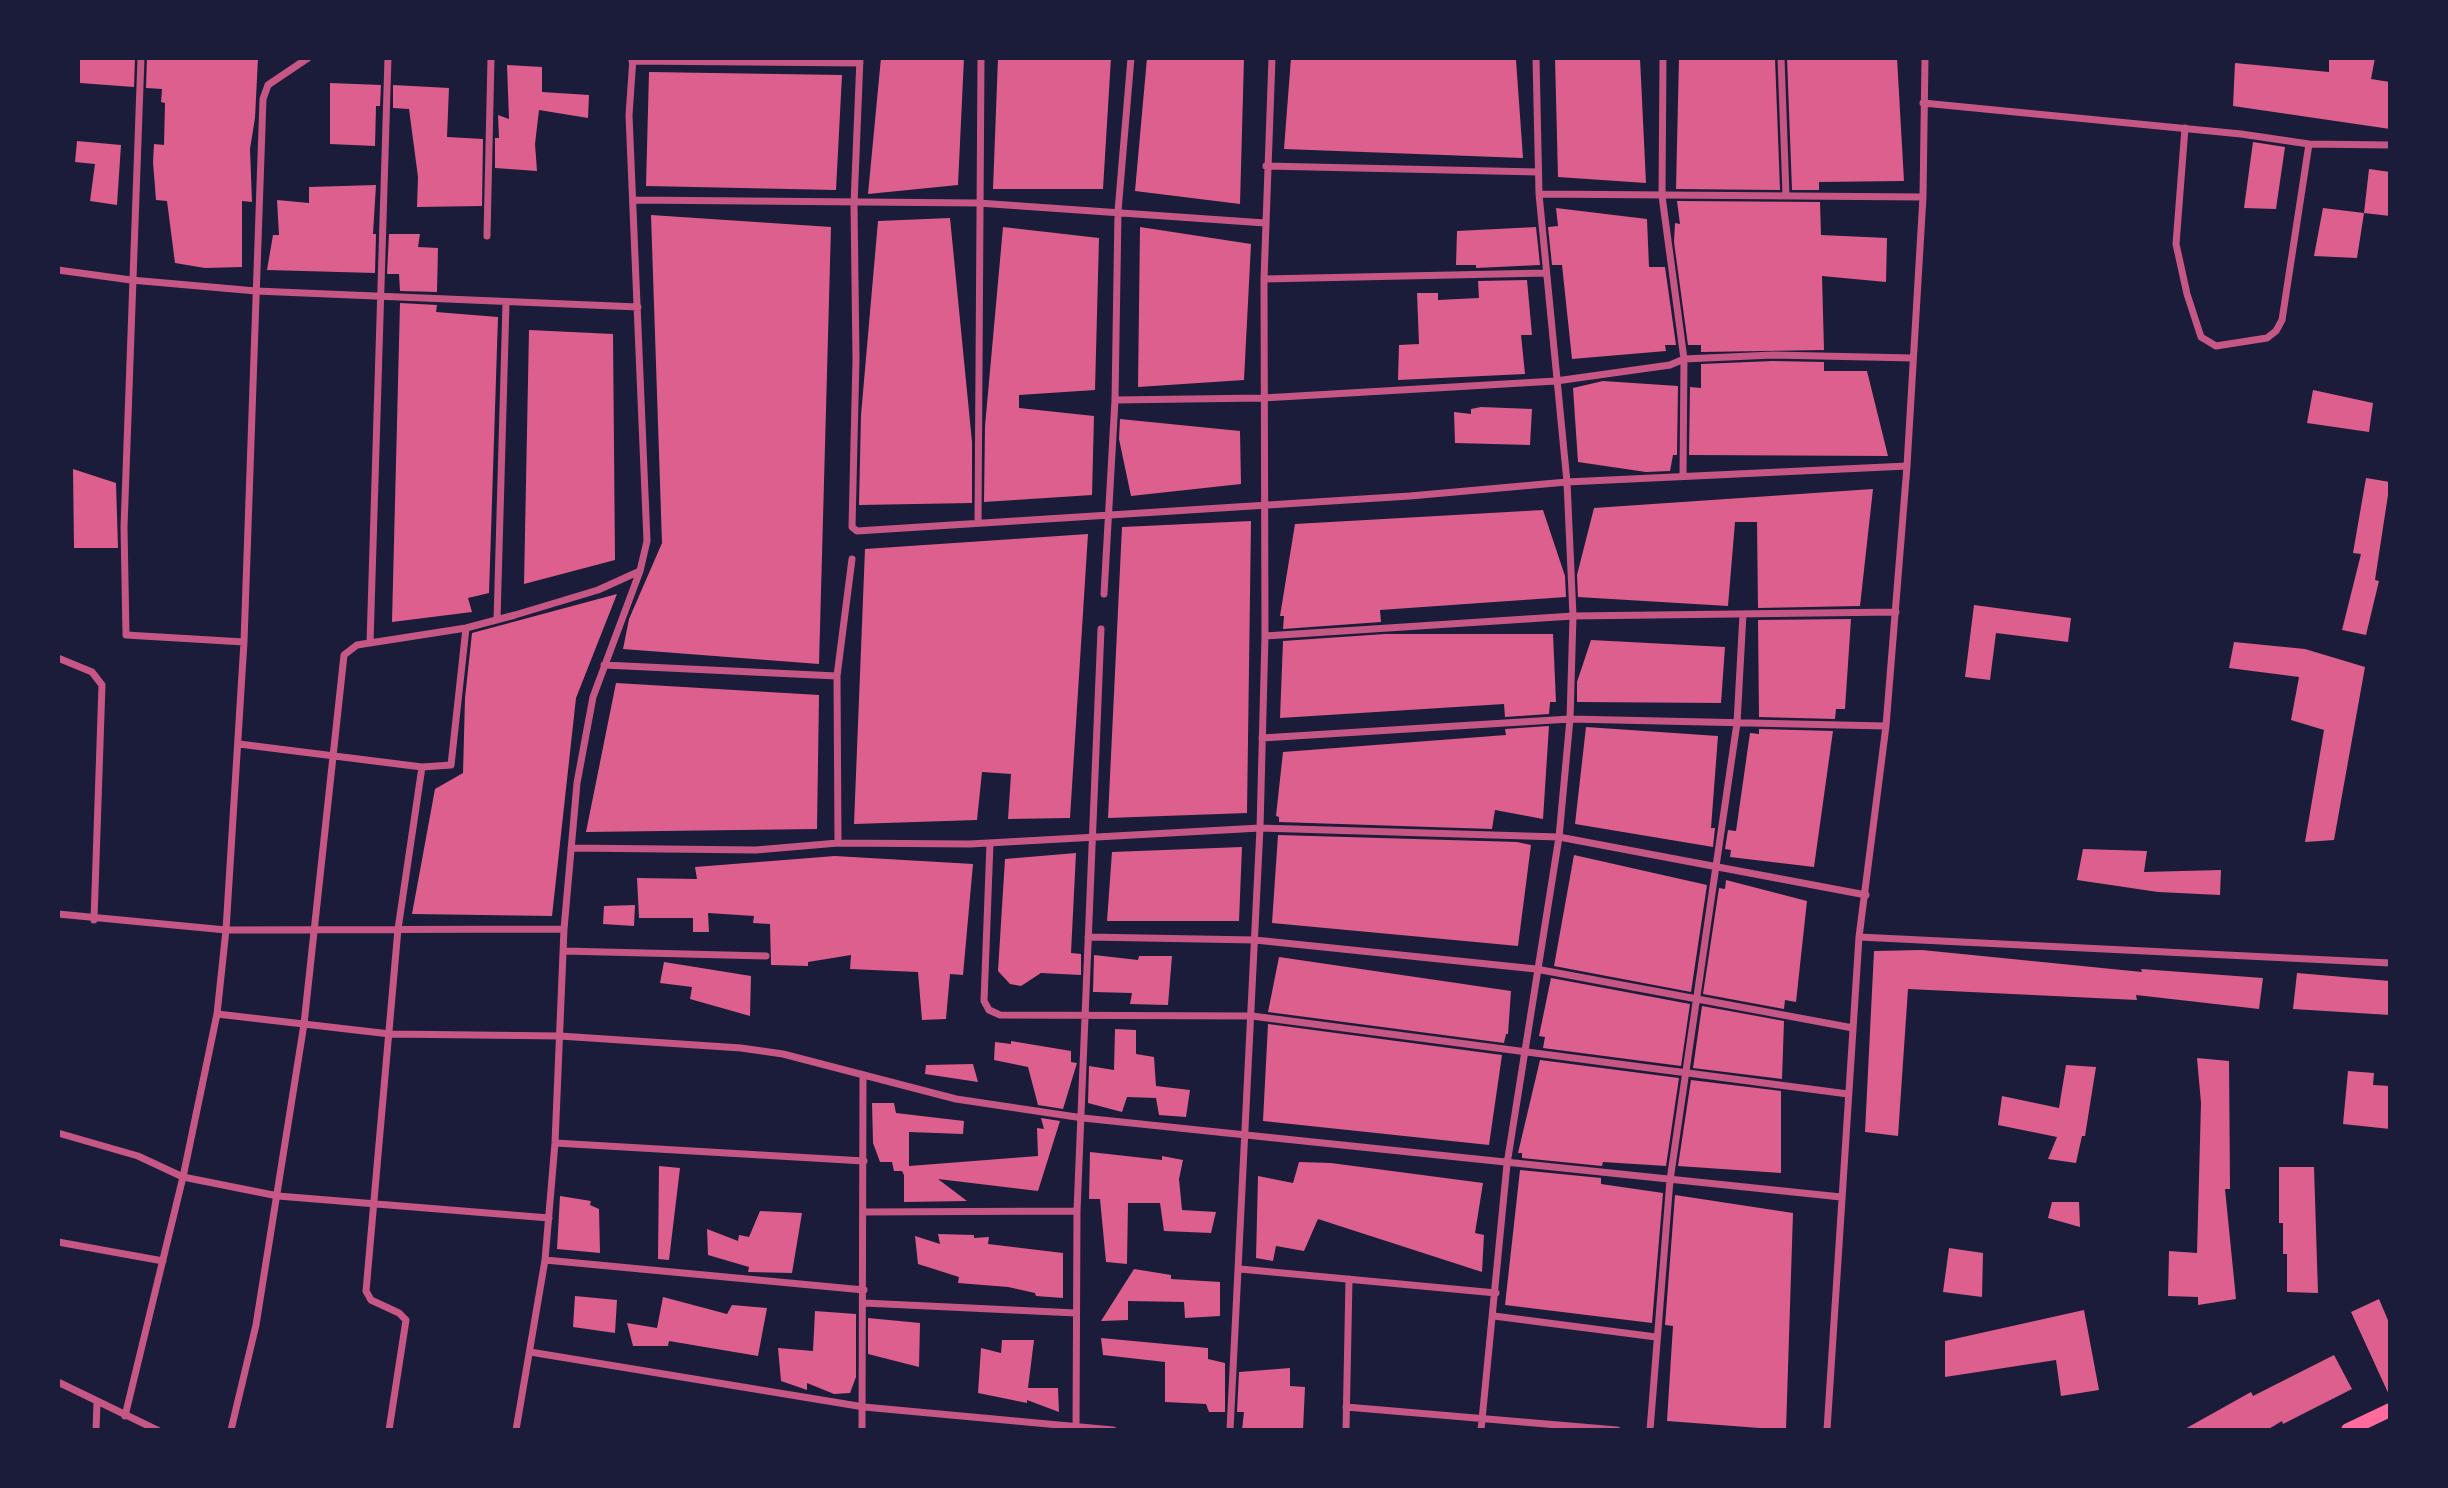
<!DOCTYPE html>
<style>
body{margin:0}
#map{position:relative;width:2448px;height:1488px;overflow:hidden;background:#1b1b3a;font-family:Cabin,sans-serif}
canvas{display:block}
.frame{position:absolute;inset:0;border:60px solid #1b1b3a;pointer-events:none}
</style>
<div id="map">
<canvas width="2448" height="1488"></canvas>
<div class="frame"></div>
</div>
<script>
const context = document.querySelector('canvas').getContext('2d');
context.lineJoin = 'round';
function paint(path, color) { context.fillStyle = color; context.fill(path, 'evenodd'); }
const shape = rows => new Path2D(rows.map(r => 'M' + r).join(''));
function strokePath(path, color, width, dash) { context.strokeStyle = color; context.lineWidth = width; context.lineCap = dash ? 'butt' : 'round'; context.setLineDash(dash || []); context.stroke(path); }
paint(shape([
 [80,58,135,58,134,87,80,83],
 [147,58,258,58,255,118,250,149,252,202,242,201,242,267,205,268,175,263,167,201,156,200,153,162,154,144,164,145,165,103,161,102,162,89,146,88],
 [881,58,964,58,958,185,868,194],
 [998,58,1111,58,1103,189,993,189],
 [1147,58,1244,58,1240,204,1135,191],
 [1291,58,1516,60,1523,158,1284,149],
 [1555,58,1640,58,1646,183,1558,177],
 [1679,58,1775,58,1780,190,1676,189],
 [1787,58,1897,58,1904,181,1819,182,1819,190,1792,190],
 [2329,58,2375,58,2371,79,2390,82,2390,129,2233,106,2235,63,2329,72],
 [507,65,542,67,542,92,589,95,588,118,539,110,535,144,537,171,495,168,495,138,499,138,498,115,509,119],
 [649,72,842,75,836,190,646,186],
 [330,83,381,85,380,106,376,106,375,146,330,144],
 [393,85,449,88,447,137,483,139,482,206,417,207,418,177,409,109,393,108],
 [77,141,121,145,117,205,90,201,95,164,75,162],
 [2253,142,2285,147,2276,209,2244,208],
 [2369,169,2390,172,2390,216,2364,213],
 [376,185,373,234,376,234,375,273,267,270,273,235,279,235,277,200,309,203,309,187],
 [1677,201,1820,202,1821,235,1887,238,1886,282,1822,276,1824,350,1701,352,1701,345,1688,345,1674,242,1675,223,1680,224],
 [1556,208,1647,219,1649,267,1665,267,1676,345,1665,345,1666,351,1572,359,1562,265,1552,265,1548,227,1558,226],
 [2323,208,2364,213,2357,258,2314,256],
 [651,215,831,227,819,664,623,649,629,619,662,543],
 [950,218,972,442,972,503,859,505,861,415,878,221],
 [1003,227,1099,238,1095,390,1019,395,1019,408,1094,416,1092,495,984,502,985,426],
 [1140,227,1251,244,1244,380,1138,387],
 [1536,227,1540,265,1476,268,1476,265,1456,265,1457,231],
 [389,234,420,234,418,247,438,248,437,292,400,291,399,274,387,274],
 [1527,280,1532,335,1521,335,1525,374,1398,380,1399,345,1419,344,1417,293,1438,293,1438,300,1479,298,1478,281],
 [400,303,437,305,436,312,498,317,489,593,468,598,472,612,392,622],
 [529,330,613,334,615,560,524,584],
 [1773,361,1824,362,1824,371,1867,371,1888,456,1689,455,1690,387,1701,388,1701,364],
 [1603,381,1678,386,1677,455,1673,455,1670,471,1646,472,1578,462,1573,388],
 [2313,390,2373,403,2369,432,2307,423],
 [1481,407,1532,409,1530,445,1455,443,1454,412,1471,414,1471,409],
 [1120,419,1240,431,1241,484,1131,496,1119,439],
 [73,469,116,483,118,548,74,548],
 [2366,478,2390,482,2375,580,2379,581,2366,635,2342,630,2361,554,2353,553],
 [1873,489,1860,606,1758,608,1757,522,1735,522,1728,606,1578,597,1577,575,1594,508],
 [1543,510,1565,576,1566,597,1380,610,1381,622,1283,629,1284,616,1280,616,1295,524],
 [1251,521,1247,813,1108,818,1122,527],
 [1088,534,1070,818,1008,819,1011,774,982,772,977,820,854,824,865,549],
 [617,594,576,698,552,916,412,914,435,789,463,773,465,698,472,633],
 [1974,605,2071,618,2068,642,1996,633,1990,680,1965,677],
 [1851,619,1845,709,1836,709,1835,719,1759,717,1758,620],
 [1385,634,1553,634,1556,702,1550,702,1549,714,1505,717,1504,704,1280,718,1283,641],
 [1591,640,1725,647,1721,703,1577,702,1577,682],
 [2234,642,2305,649,2365,667,2334,840,2305,842,2324,730,2291,720,2299,677,2229,668],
 [616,683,819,695,817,829,586,832],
 [1549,726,1543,819,1495,810,1492,829,1279,822,1279,817,1276,816,1283,752,1506,735,1505,729],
 [1586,727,1718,736,1711,828,1715,828,1713,847,1575,824],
 [1759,729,1833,731,1814,867,1730,857,1731,850,1725,849,1728,830,1736,831,1750,733,1759,734],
 [1278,835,1517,842,1531,845,1518,946,1272,923],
 [1242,847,1239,921,1107,921,1112,852],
 [2083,849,2147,851,2144,872,2221,870,2220,895,2158,892,2077,880],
 [1076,853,1071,953,1081,954,1081,975,1041,973,1021,986,1010,984,998,971,1005,859],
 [1574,855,1707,885,1691,992,1554,966],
 [835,856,973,864,963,975,950,974,946,1019,922,1020,918,972,850,969,851,955,808,962,808,966,771,965,770,924,753,923,754,916,708,913,709,932,693,932,693,918,639,918,637,878,697,879,695,867],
 [1726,880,1807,901,1796,1002,1785,1000,1784,1009,1703,994,1719,888,1725,889],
 [635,905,634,926,603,924,604,906],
 [1922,950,2142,972,2141,969,2263,978,2259,1009,2136,995,2137,1000,1908,989,1898,1136,1865,1132,1874,951],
 [1094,955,1138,960,1139,956,1172,956,1168,1005,1130,1004,1132,993,1093,992],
 [1279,957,1511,991,1508,1034,1506,1034,1504,1043,1268,1012],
 [664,962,751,976,750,1016,690,999,692,987,660,983],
 [2297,973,2390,981,2390,1015,2293,1009],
 [1551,978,1690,1004,1681,1066,1543,1048,1545,1037,1539,1036],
 [1702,1006,1784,1021,1782,1079,1693,1068],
 [1268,1024,1502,1055,1489,1145,1263,1121],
 [1115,1029,1136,1030,1136,1054,1154,1057,1156,1086,1190,1090,1186,1117,1159,1115,1156,1098,1127,1097,1122,1112,1088,1103,1089,1066,1114,1070],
 [1011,1041,1071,1051,1071,1062,1077,1063,1063,1109,1038,1105,1028,1067,994,1060,995,1042,1011,1044],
 [2197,1058,2229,1061,2230,1189,2225,1189,2236,1299,2198,1305,2198,1297,2168,1296,2169,1251,2197,1253,2201,1103],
 [1540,1060,1679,1078,1666,1166,1603,1162,1602,1166,1522,1158,1522,1153,1518,1153],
 [973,1064,978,1082,925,1074,926,1065],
 [2066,1065,2096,1067,2085,1136,2082,1136,2076,1163,2048,1159,2057,1137,1998,1125,2002,1096,2059,1108],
 [2348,1071,2374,1073,2373,1085,2390,1086,2390,1129,2343,1124],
 [1691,1080,1781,1091,1781,1173,1678,1166],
 [872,1103,894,1103,896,1113,964,1121,963,1134,909,1132,909,1166,1038,1156,1037,1128,1044,1129,1041,1118,1060,1121,1038,1191,938,1179,967,1201,904,1202,904,1175,902,1171,894,1171,892,1162,880,1162,873,1143],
 [1090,1152,1162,1160,1162,1156,1183,1160,1179,1179,1182,1210,1216,1212,1211,1233,1164,1231,1160,1203,1128,1203,1127,1264,1106,1262,1100,1199,1089,1199],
 [1299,1162,1331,1163,1483,1183,1475,1233,1484,1235,1482,1272,1318,1219,1304,1251,1276,1246,1273,1261,1256,1258,1258,1176,1293,1183],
 [659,1166,680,1168,669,1260,658,1259],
 [2279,1167,2314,1167,2318,1293,2287,1292,2287,1254,2283,1254,2283,1223,2279,1223],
 [1520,1170,1601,1178,1601,1184,1663,1193,1652,1323,1505,1305],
 [1675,1195,1793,1213,1786,1430,1667,1421,1673,1326,1665,1325],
 [560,1196,591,1201,590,1205,599,1209,600,1253,557,1249],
 [2052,1202,2079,1202,2080,1227,2048,1218],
 [760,1211,802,1213,792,1273,748,1272,749,1267,708,1255,707,1229,738,1241,739,1235,749,1237],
 [938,1234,974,1235,974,1238,989,1237,988,1244,1063,1253,1063,1298,1036,1296,1035,1293,1008,1287,958,1283,959,1277,918,1264,915,1236,940,1244],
 [1949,1248,1983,1253,1982,1297,1943,1292],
 [1134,1269,1171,1275,1171,1279,1220,1282,1220,1316,1185,1318,1184,1302,1128,1301,1128,1320,1101,1321],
 [575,1296,617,1300,615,1333,573,1327],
 [663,1297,727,1314,732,1305,767,1308,758,1356,669,1341,668,1346,633,1346,627,1323,657,1328],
 [2379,1299,2390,1325,2390,1397,2351,1312],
 [2084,1310,2099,1390,2061,1396,2056,1360,1945,1377,1945,1341],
 [815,1311,856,1314,856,1377,850,1393,834,1394,807,1383,807,1390,781,1381,778,1348,813,1351],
 [868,1318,920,1323,919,1367,868,1354],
 [1101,1338,1208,1348,1208,1359,1225,1363,1225,1412,1209,1412,1206,1404,1165,1402,1165,1362,1103,1355],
 [1002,1340,1034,1340,1028,1388,1058,1388,1059,1412,1027,1400,1027,1403,978,1393,981,1348,1001,1353],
 [2334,1355,2352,1389,2283,1424,2282,1421,2267,1430,2183,1430,2251,1392,2253,1396],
 [1290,1368,1290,1386,1305,1387,1303,1430,1242,1430,1244,1412,1237,1412,1239,1372]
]), '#dd5f8e');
strokePath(shape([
 [141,58,124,527,126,635,244,642],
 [860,58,854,204,856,359,852,527,857,531,1410,496,1567,482,1907,466],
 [1663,58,1662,196,1684,359,1683,475],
 [1781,58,1786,195],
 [632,61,860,63],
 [1923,103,2241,134,2309,144,2390,145],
 [2185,128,2176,244,2187,294,2201,337,2216,346,2267,338,2276,331,2282,320,2309,144],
 [1266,166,1538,172],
 [1539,194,1923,197],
 [633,200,978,203,1265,223],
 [487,236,491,58],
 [58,270,131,280,256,291,638,307],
 [1264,279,1545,273],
 [1115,400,1263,398,1556,381,1670,365,1684,359,1773,355,1913,358],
 [978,523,981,58],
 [1104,594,1115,400,1118,211,1131,58],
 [497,620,506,303],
 [1265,636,1573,616,1896,612],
 [370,643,388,58],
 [58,658,92,672,102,685,94,920],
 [604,665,837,676],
 [1262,738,1570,719,1886,726],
 [239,744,422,767,451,765,466,628],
 [838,843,837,676,852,559],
 [990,843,984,1001,989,1010,1000,1015,1252,1016,1848,1094],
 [571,848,756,850,838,843,970,844,1260,828,1559,837,1866,895],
 [58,914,226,930,564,929],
 [1088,937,1255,940,1536,969,1853,1028],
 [1859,937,2390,963],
 [564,951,766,956],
 [217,1014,390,1034,560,1036,741,1048,783,1054,956,1099,1083,1118,1841,1197],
 [58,1133,138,1156,183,1177,278,1196,549,1218],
 [555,1143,864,1161],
 [864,1212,1077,1211],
 [58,1242,163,1261],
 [545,1260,864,1290],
 [1240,1269,1496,1293],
 [864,1303,1076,1313],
 [1494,1316,1656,1337],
 [530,1352,864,1407,1113,1430],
 [58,1382,157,1430],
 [1346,1407,1617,1430],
 [125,1416,183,1177,217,1014,226,930,244,642,263,99,268,85,308,58],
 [96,1430,97,1402],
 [231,1430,256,1325,304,1024,344,655,357,645,466,628,515,615,598,590,640,571],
 [389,1430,406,1320,399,1313,371,1300,366,1291,398,929,422,767],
 [516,1430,545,1260,555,1143,564,929,577,783,593,697,640,571,647,541,629,115,633,58],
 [862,1430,863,1076],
 [1076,1430,1077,1211,1101,629],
 [1230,1430,1260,828,1265,636,1264,279,1272,58],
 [1346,1430,1349,1279],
 [1481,1430,1507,1164,1559,837,1570,719,1573,616,1567,482,1539,194,1536,58],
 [1650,1430,1670,1180,1737,723,1743,614],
 [1827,1430,1859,937,1886,726,1907,466,1923,197,1925,58]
]), '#c65784', 7);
strokePath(shape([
 [2348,1430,2390,1410]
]), '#ff6b9d', 14);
</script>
